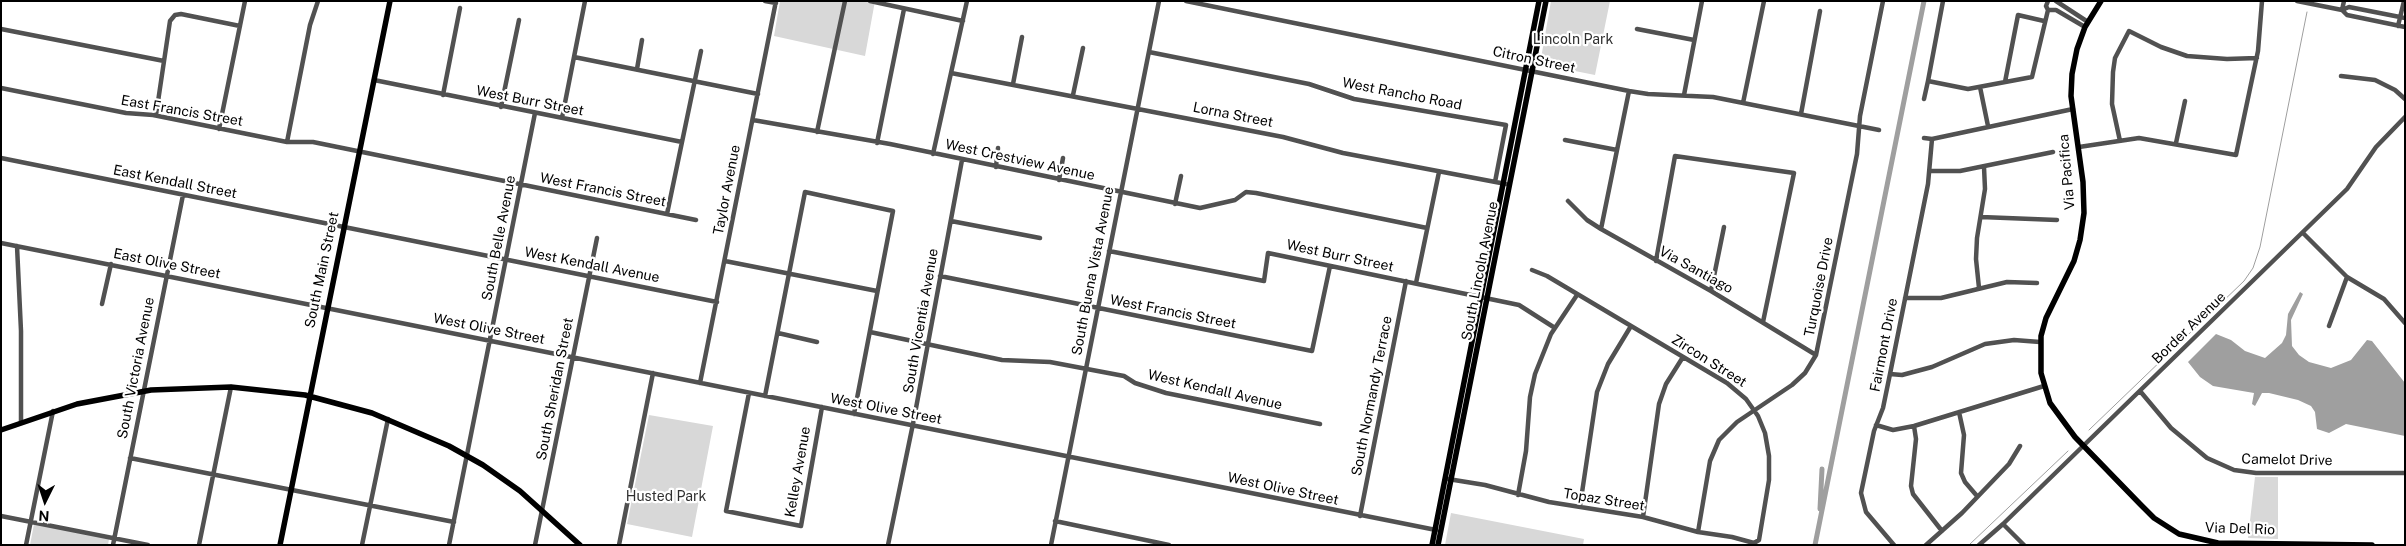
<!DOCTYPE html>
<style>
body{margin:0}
#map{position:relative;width:2406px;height:546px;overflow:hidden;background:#fff;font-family:"Public Sans",sans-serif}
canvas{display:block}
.frame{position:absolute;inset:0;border:2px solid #000;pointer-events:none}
.north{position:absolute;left:20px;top:476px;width:50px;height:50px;-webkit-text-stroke:4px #fff;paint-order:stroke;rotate:184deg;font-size:14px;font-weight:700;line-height:20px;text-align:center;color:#000}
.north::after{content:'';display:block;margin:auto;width:18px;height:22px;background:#000;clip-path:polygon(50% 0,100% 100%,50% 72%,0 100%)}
</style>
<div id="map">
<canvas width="2406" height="546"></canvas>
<div class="frame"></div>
<div class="north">N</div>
</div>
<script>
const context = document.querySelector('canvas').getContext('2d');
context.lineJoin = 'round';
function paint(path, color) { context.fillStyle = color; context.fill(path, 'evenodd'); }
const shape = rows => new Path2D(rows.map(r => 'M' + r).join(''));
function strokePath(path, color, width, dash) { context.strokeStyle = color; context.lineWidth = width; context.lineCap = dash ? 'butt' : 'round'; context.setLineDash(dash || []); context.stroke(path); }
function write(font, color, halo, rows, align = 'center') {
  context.font = font + ' "Public Sans",sans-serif'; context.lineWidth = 4.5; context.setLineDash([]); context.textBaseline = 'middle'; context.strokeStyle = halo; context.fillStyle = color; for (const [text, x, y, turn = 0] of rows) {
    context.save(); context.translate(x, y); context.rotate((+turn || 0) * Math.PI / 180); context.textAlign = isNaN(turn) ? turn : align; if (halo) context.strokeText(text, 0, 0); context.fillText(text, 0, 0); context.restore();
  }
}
paint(shape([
 [780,1,875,1,865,56,774,36],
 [1551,1,1610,1,1595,75,1540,64],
 [649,415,713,426,692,537,627,524],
 [2255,477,2278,477,2278,539,2248,538],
 [1451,513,1584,539,1583,545,1445,545],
 [34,524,109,539,108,545,30,545]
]), '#d8d8d8');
paint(shape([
 [2300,292,2303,294,2291,320,2292,346,2299,355,2309,362,2331,368,2351,360,2367,340,2372,341,2405,383,2405,436,2346,424,2329,433,2317,429,2315,412,2311,406,2298,400,2269,393,2262,393,2255,406,2252,404,2254,393,2213,386,2200,377,2188,362,2216,334,2231,340,2245,351,2265,358,2282,343,2286,335,2288,314]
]), '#9f9f9f');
strokePath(shape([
 [2089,430,2244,281,2253,268,2260,247,2307,12],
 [1969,545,2068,451]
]), '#9f9f9f', 1);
strokePath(shape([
 [1820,509,1822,469],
 [1815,545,1924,1]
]), '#9f9f9f', 5);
strokePath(shape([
 [765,1,776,3],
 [870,1,963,21],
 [1186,1,1629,91,1648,94,1713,97,1879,130],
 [1943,1,1928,81,1968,89,2032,77,2048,10],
 [2048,1,2046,6,2048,10,2056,10],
 [2056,1,2088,22],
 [2297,1,2342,10,2347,15,2405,27],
 [2056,10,2085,27],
 [2342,10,2349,7,2405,18],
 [2342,10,2344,1],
 [2398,26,2404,1],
 [1,29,164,61],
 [1637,29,1694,40],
 [1149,52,1309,84,1354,99,1506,125,1495,182],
 [574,57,758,94],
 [637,69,642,40],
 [951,73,1283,137,1343,153,1506,184],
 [2341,76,2375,80,2395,90,2405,99],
 [374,80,682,142],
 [2005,82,2018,15,2044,21],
 [1013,84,1022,37],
 [1980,87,1988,126],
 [1,88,126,113,153,115,287,142,313,142,696,220],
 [443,95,460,8],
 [1073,95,1083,48],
 [1684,95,1702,1],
 [1924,99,1928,81],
 [1743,103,1764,1],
 [501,107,519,20],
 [1801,114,1820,11],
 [156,115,170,21,175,15,181,14,240,26],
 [562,118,585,1],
 [753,120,890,144,1200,208,1235,200,1246,192,1256,193,1427,228],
 [219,129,245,1],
 [817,132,845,1],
 [1924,138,1932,139,2073,109],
 [1565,140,1617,150],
 [2120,141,2112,104,2113,72,2115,58,2129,31,2161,47,2187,56,2227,59,2257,58],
 [287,142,310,25,318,1],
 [877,143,904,9],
 [2176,143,2185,101],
 [2079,147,2139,138,2236,155,2258,51,2262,1],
 [933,154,967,1],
 [1,158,717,302],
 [996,167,998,148],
 [1930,171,1960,171,2053,152],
 [1059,180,1063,158],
 [1568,201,1587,220,1601,229,1711,291,1816,355],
 [1175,204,1181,176],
 [667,214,701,51],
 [1981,217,2057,220],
 [951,221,1040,238],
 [1601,229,1629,91],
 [2303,233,2347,277,2384,299,2405,323],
 [1,243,1436,530],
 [17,246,21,331,21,422],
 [1109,251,1264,281,1268,253,1519,305,1555,328],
 [725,261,877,291],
 [1656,261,1675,156,1794,173,1763,322],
 [940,276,1312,351,1330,266],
 [1416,283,1439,172],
 [1979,288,1976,259,1977,238,1985,189,1984,167],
 [1711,291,1724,227],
 [1905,298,1941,298,2007,282,2037,283],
 [102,304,111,264],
 [2329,326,2347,277],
 [870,332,1002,360,1050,362,1124,376,1135,383,1166,393,1320,424],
 [778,333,817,342],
 [1890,374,1902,375,1932,367,1985,344,2014,340,2040,342],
 [700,383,776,1],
 [2140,391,2171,428,2207,458,2234,470,2256,473,2405,473],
 [749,393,726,511,801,526,822,407],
 [765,396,805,192,893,211,854,414],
 [1959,412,1964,435,1961,473,1965,482,1977,496],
 [1876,425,1893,430,1914,426,2044,386],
 [1914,426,1916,439,1911,486,1913,494,1942,531],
 [130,458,454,522],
 [1448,479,1485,485,1549,502,1643,517,1698,532,1732,537,1754,543,1759,540,1769,480,1769,456,1765,433,1758,416,1746,399,1727,383,1547,276,1532,270],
 [1518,495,1526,451,1530,397,1535,374,1551,334,1577,295],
 [1580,506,1597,392,1608,364,1631,326],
 [1,516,148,545],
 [1360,516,1406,281],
 [1643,517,1659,404,1666,384,1683,357],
 [1055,521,1169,545],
 [2003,524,2024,545],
 [1698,532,1710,461,1719,440,1737,422,1792,385,1805,373,1816,355,1857,154,1860,116,1883,1],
 [26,545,53,411],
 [113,545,183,195],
 [199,545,231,387],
 [362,545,388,419],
 [449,545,535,113],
 [535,545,597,238],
 [619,545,653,373],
 [888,545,914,419,962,160],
 [1051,545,1159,1],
 [1894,545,1866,512,1861,493,1874,431,1883,408,1890,374,1928,184,1932,139],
 [1926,545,1962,513,2009,464,2020,446],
 [1979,545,2003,524,2347,189,2376,147,2405,117]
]), '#515151', 4.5);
strokePath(shape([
 [2101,1,2085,27,2077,49,2072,74,2071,96,2083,182,2084,213,2080,240,2074,261,2046,318,2041,336,2041,373,2050,403,2075,437,2140,504,2154,518,2179,534,2218,543,2372,545],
 [1,430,77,404,151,390,231,387,305,395,372,413,449,446,483,465,520,491,580,545],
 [280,545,390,1],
 [1432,545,1539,1],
 [1438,545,1546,1]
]), '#000', 5.5);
write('14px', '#2f2f2f', '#fff', [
 ["Lincoln Park",1573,40],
 ["Husted Park",666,497]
]);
write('14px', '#000', '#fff', [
 ["Citron Street",1534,60,12],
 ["West Rancho Road",1402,94,11],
 ["West Burr Street",530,101,11],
 ["East Francis Street",182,111,10],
 ["Lorna Street",1233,115,11],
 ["West Crestview Avenue",1020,160,12],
 ["Via Pacifica",2067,172,-95],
 ["East Kendall Street",175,182,11],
 ["West Francis Street",603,190,11],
 ["Taylor Avenue",727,190,-79],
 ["South Belle Avenue",499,238,-79],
 ["West Burr Street",1340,256,12],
 ["East Olive Street",167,264,11],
 ["West Kendall Avenue",592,265,11],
 ["South Main Street",322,270,-78],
 ["Via Santiago",1696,270,29],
 ["South Buena Vista Avenue",1093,271,-79],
 ["South Lincoln Avenue",1480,271,-79],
 ["Turquoise Drive",1819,287,-79],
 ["West Francis Street",1173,312,11],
 ["South Vicentia Avenue",921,321,-80],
 ["Border Avenue",2189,328,-44],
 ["West Olive Street",489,329,11],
 ["Fairmont Drive",1884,345,-79],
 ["Zircon Street",1709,361,32],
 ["South Victoria Avenue",136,368,-79],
 ["South Sheridan Street",555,389,-79],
 ["West Kendall Avenue",1215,390,13],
 ["South Normandy Terrace",1372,396,-79],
 ["West Olive Street",886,409,11],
 ["Camelot Drive",2287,460,1],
 ["Kelley Avenue",798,472,-80],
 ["West Olive Street",1283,489,12],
 ["Topaz Street",1604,500,9],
 ["Via Del Rio",2240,529,2]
]);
</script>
